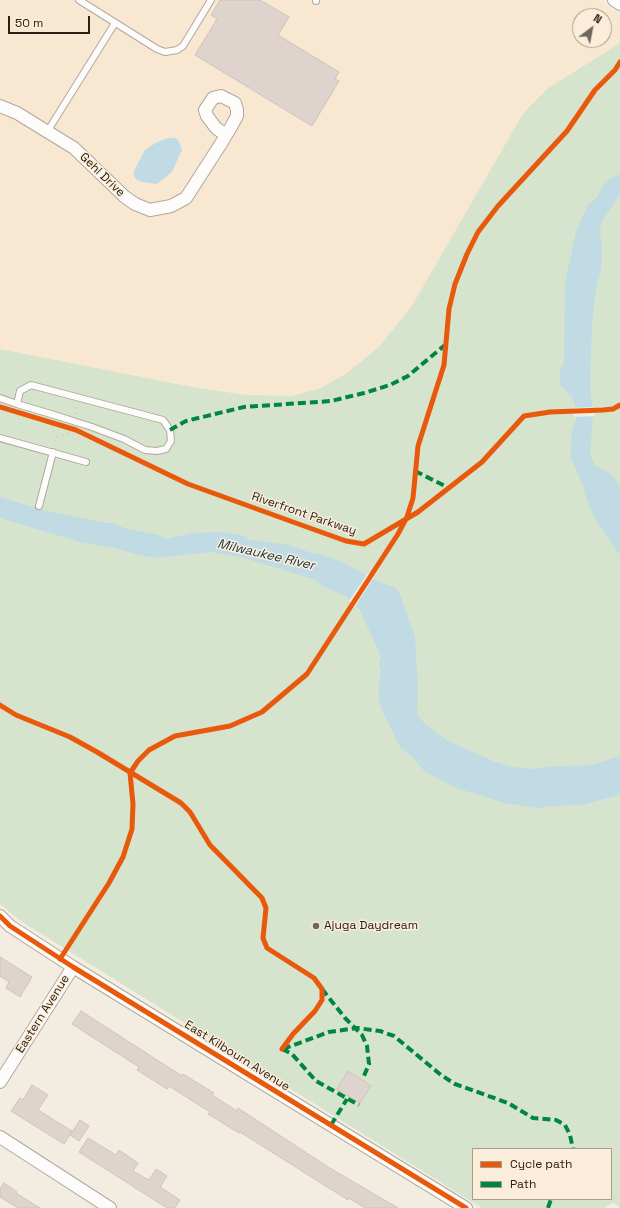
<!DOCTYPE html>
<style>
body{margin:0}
#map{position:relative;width:620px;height:1208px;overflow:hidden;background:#f3ece1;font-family:"Space Grotesk",sans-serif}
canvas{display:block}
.legend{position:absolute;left:472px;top:1148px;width:140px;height:52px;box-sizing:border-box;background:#fbedd9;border:1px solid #a79b8b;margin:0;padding:5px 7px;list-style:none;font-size:12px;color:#292115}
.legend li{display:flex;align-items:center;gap:8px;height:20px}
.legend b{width:20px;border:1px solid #a79b8b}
.north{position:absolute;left:572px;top:8px;width:40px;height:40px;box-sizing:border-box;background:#fbedd9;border:1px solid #a79b8b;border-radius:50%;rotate:32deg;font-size:11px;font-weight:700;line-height:16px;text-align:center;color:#292115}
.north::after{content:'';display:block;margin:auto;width:14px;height:18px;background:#70685c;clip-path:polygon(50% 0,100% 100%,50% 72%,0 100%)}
.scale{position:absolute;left:8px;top:16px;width:82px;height:18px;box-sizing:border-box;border:2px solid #292115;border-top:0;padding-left:5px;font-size:12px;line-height:14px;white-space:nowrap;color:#292115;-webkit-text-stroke:3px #fbedd9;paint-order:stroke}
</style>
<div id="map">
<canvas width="620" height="1208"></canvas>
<ul class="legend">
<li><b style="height:5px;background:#e8590c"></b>Cycle path</li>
<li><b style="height:5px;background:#00873e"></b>Path</li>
</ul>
<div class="north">N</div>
<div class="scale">50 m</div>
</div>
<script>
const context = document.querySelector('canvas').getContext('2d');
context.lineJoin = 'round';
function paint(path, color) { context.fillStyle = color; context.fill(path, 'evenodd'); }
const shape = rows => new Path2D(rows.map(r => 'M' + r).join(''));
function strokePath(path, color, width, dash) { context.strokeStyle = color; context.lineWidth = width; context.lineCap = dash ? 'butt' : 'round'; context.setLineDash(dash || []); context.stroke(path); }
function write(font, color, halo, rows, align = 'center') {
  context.font = font + ' "Space Grotesk",sans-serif'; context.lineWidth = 3; context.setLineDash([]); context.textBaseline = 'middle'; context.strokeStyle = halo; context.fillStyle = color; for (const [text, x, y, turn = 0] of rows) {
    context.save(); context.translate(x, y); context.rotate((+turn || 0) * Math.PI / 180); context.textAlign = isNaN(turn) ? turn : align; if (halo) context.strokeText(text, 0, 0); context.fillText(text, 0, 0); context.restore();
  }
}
paint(shape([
 [0,0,598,0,620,14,620,43,547,89,524,112,413,304,379,347,347,373,321,388,292,396,247,395,192,387,0,349],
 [580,16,604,16,604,40,580,40]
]), '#f8e8d2');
paint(shape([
 [620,43,620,1208,613,1202,605,1208,482,1208,19,920,0,904,0,349,192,387,247,395,292,396,321,388,347,373,379,347,413,304,524,112,547,89],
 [473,1149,611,1149,611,1199,473,1199]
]), '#d6e3cd');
paint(shape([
 [168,138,174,138,178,140,182,150,172,172,157,184,142,182,136,179,134,176,134,171,145,150,157,142],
 [620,174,620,194,601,223,600,232,602,248,601,268,595,295,592,327,590,386,593,414,590,454,595,466,610,473,620,486,620,555,599,525,589,506,581,481,570,456,572,431,576,421,575,404,571,396,560,385,560,369,564,364,565,284,576,231,588,205,597,197,603,186,610,179],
 [0,497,43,510,105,523,112,523,127,529,155,534,167,539,191,533,222,532,245,536,250,541,254,540,288,545,312,553,323,555,344,563,377,581,396,588,401,597,415,637,418,689,417,714,424,723,448,741,493,761,513,767,536,769,544,767,592,765,620,756,620,795,582,805,551,806,537,808,505,803,456,788,424,771,414,758,400,747,382,710,378,695,381,670,379,663,381,658,378,650,360,610,346,596,322,586,316,580,244,558,212,552,156,558,135,554,115,548,80,542,36,529,0,518]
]), '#c1dbe5');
paint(shape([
 [594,407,595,416,574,417,573,408],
 [368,573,374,577,354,608,349,601]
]), '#f3ece1');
const building = shape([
 [220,0,260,0,289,17,278,35,339,72,335,79,339,81,312,126,195,55,217,19,211,15,220,0],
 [0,957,32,977,20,997,6,988,9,982,0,976,0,957],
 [81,1011,182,1076,183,1074,214,1093,212,1095,237,1111,238,1108,328,1167,398,1208,365,1208,349,1198,348,1200,240,1132,239,1133,208,1114,210,1112,169,1086,167,1089,137,1070,139,1067,72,1024,81,1011],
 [348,1071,371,1086,360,1103,337,1089,348,1071],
 [32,1085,48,1095,38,1110,72,1131,64,1144,11,1111,20,1098,23,1100,32,1085],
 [80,1120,89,1126,79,1141,70,1135,80,1120],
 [88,1138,116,1155,119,1150,138,1163,133,1171,149,1180,156,1169,167,1176,160,1187,180,1200,175,1208,167,1208,79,1152,88,1138],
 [4,1183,17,1192,16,1193,40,1208,18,1208,0,1197,0,1189,4,1183]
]);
paint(building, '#ded4cd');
strokePath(building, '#cec3bd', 1);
const lane = shape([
 [79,0,157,49,165,52,177,50,183,46,211,0],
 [316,1,316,0],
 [47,132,115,23],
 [0,398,17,404,51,414,92,427,124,439,145,450,157,451,166,449,171,441,170,430,163,420,31,385,20,391,17,404],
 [0,438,86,462],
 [39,506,53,452]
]);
const street = shape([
 [614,0,620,4],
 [0,106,17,113,74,148,125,197,135,204,150,210,171,206,186,198,222,142,231,127,237,116,237,110,235,103,221,96,213,98,205,110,207,116,216,128,226,135],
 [0,916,10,926,73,967,466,1208],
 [0,1082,73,967],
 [0,1137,110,1208]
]);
strokePath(lane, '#afa89e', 8);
strokePath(street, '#afa89e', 14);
strokePath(shape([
 [76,414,78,405],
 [49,422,57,437,55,445],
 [57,437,70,433,72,428]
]), '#d4d2ce', 2, [2, 3]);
strokePath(lane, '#fdfcfa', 6);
strokePath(street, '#fdfcfa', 12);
strokePath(shape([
 [170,430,186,421,244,407,331,401,364,393,390,385,408,376,445,345],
 [415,471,449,488],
 [322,989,345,1018,362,1035,367,1046,369,1064,364,1076],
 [282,1049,292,1054,316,1081,359,1105],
 [283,1049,329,1032,357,1028,380,1031,394,1036,441,1075,455,1084,508,1103,533,1118,556,1120,565,1125,570,1135,573,1149],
 [331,1125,347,1099],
 [548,1208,551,1199]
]), '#00873e', 4, [8, 4]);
strokePath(shape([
 [0,407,76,430,188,484,293,522,346,541,364,544,418,512,482,462,524,416,550,412,603,410,613,409,620,405],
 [0,705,16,715,70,737,97,752,181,803,190,812,210,845,262,898,266,908,263,938,267,948,314,978,322,989,322,1000,315,1011,293,1034,282,1049],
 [0,916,10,926,73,967,466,1208],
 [60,959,109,883,123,857,132,829,133,804,130,773,138,761,149,750,175,736,230,726,262,712,307,674,398,534,407,517,413,498,418,446,444,365,449,309,455,284,467,254,478,232,498,206,567,131,595,90,615,70,620,62]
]), '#e8590c', 5);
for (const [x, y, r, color] of [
 [316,926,4,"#70685c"]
]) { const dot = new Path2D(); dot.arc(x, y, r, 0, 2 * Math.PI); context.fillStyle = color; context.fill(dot); strokePath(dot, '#fbedd9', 1.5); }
write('12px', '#292115', '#fbedd9', [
 ["Gehl Drive",102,175,44],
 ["Riverfront Parkway",304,514,19],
 ["Eastern Avenue",43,1014,-58],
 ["East Kilbourn Avenue",237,1056,32]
]);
write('12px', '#292115', '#fbedd9', [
 ["Ajuga Daydream",324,926]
], 'left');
write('italic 13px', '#0f3342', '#fbedd9', [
 ["Milwaukee River",266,555,13]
]);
</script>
